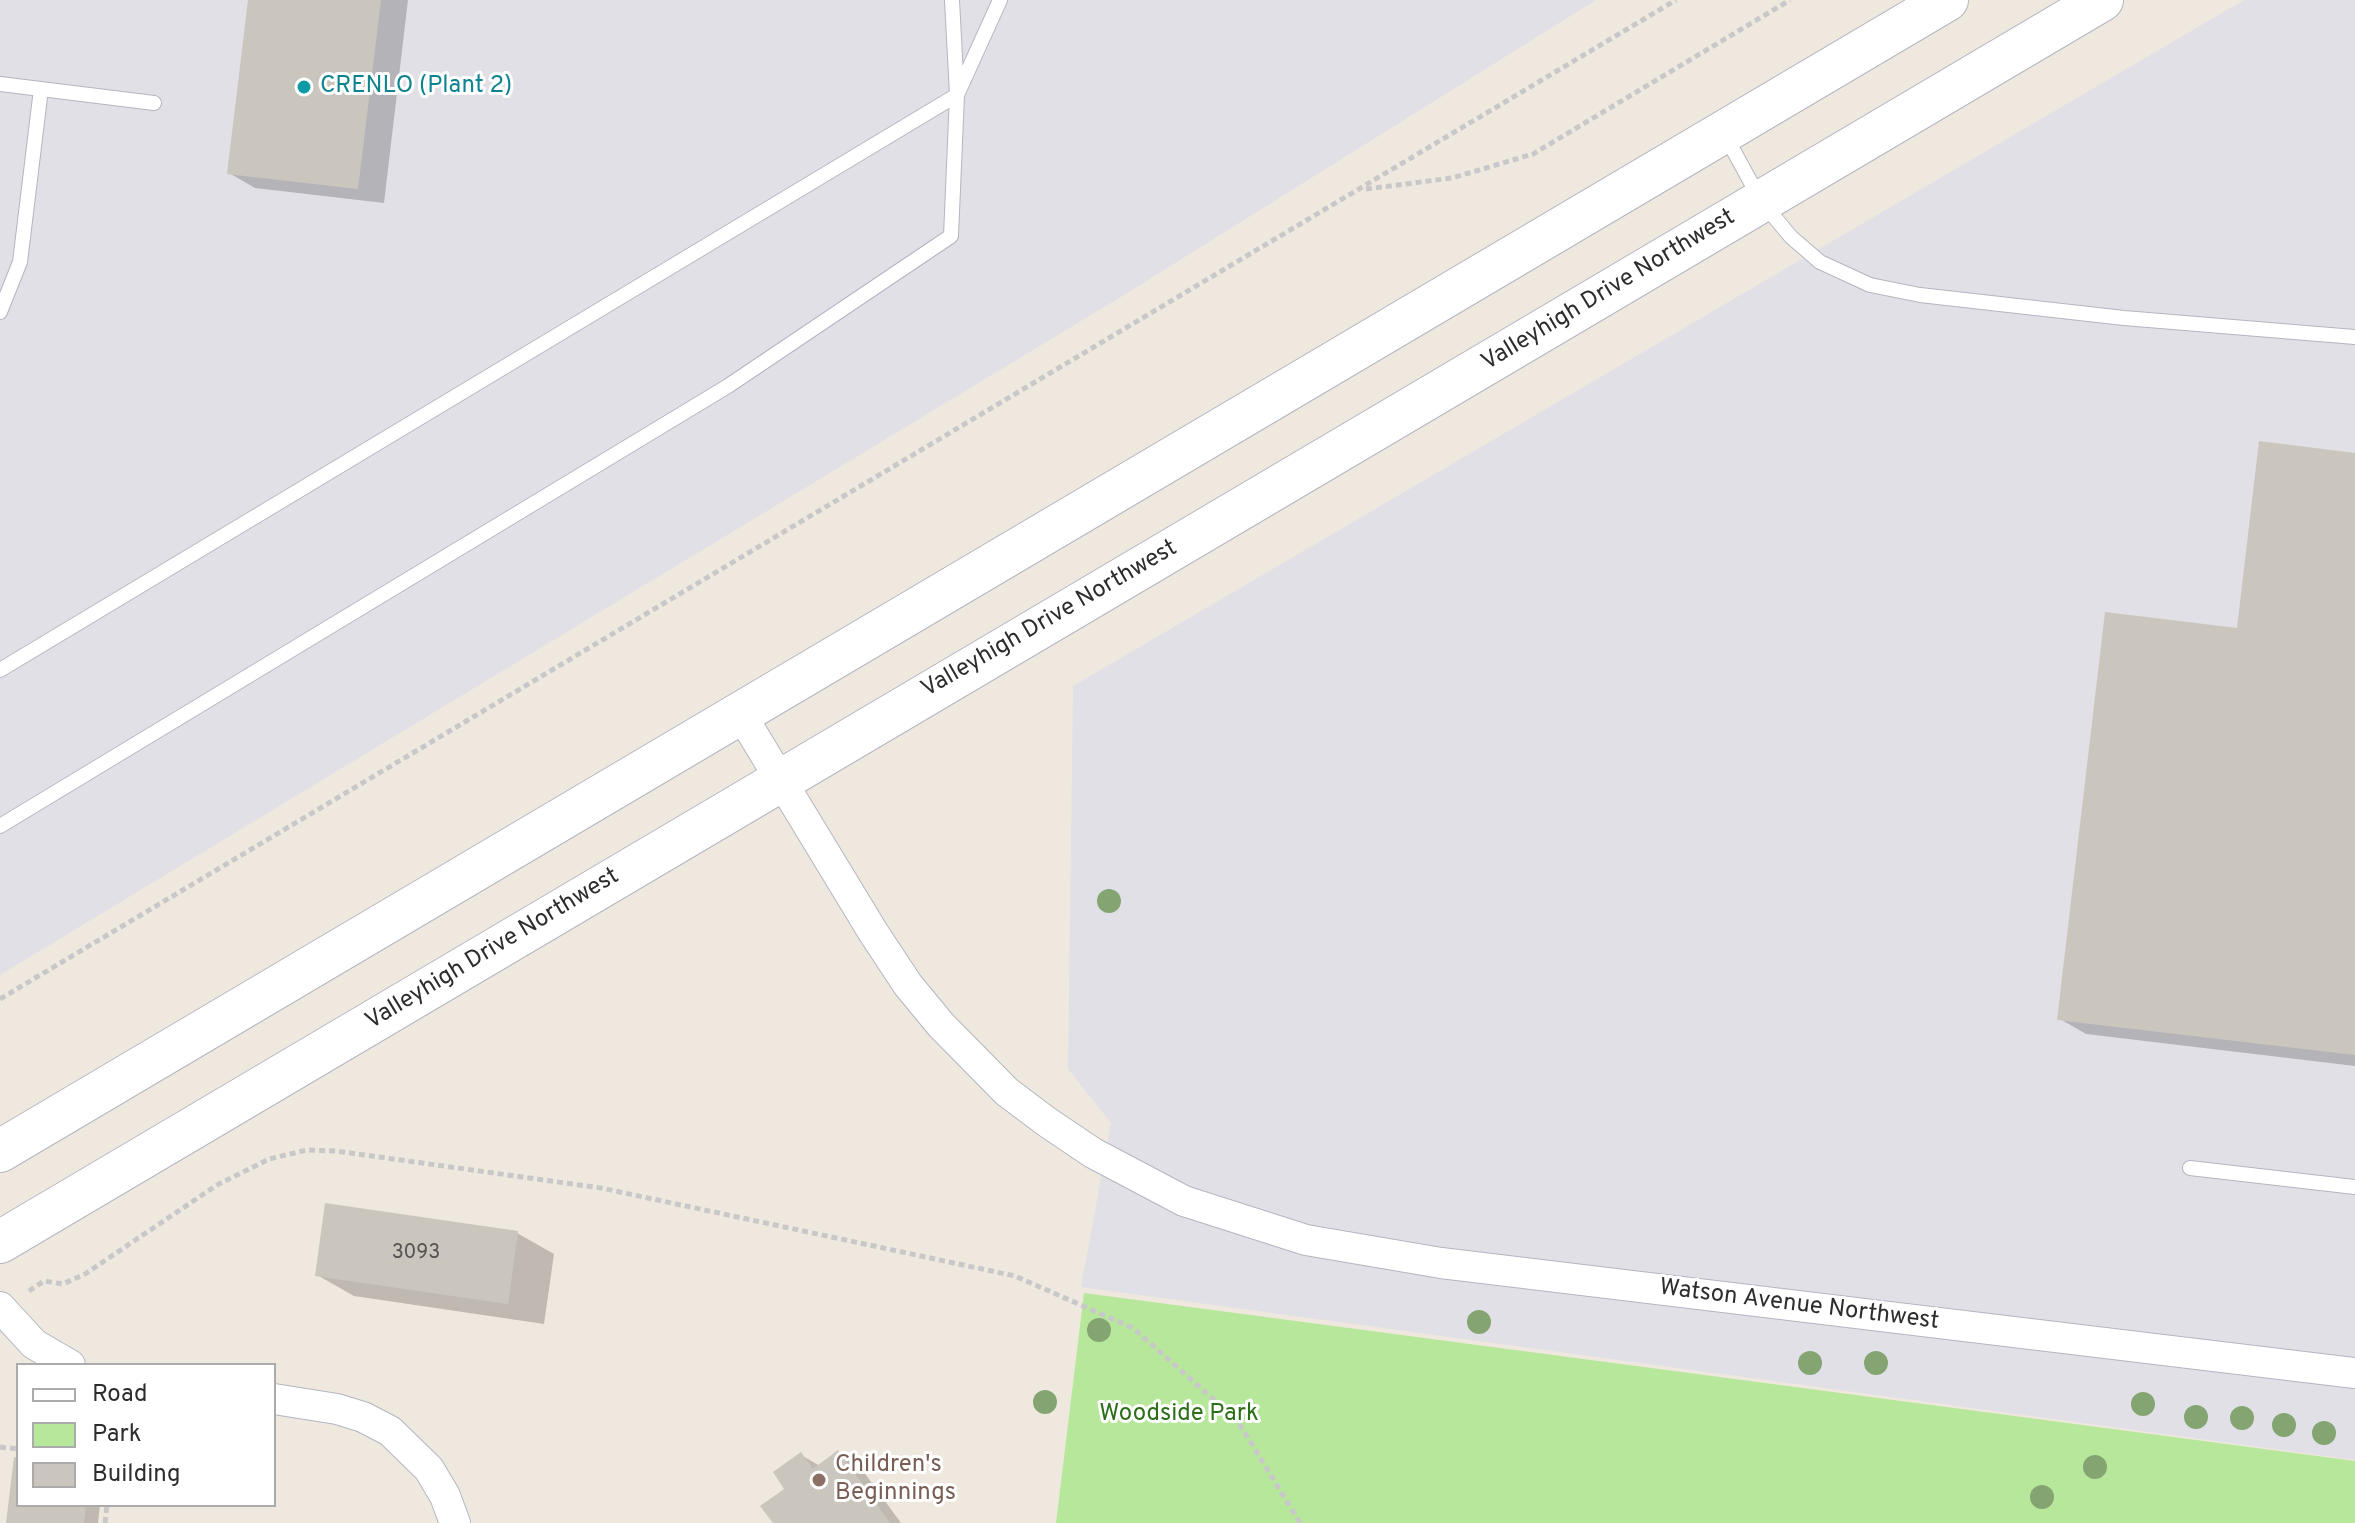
<!DOCTYPE html>
<style>
body{margin:0}
#map{position:relative;width:2355px;height:1523px;overflow:hidden;background:#efe8df;font-family:Overpass,sans-serif}
canvas{display:block}
.legend{position:absolute;left:16px;top:1363px;width:260px;height:144px;box-sizing:border-box;background:#fff;border:2px solid #ababab;margin:0;padding:10px 14px;list-style:none;font-size:24px;color:#2d2d2d}
.legend li{display:flex;align-items:center;gap:16px;height:40px}
.legend b{width:40px;border:2px solid #ababab}
</style>
<div id="map">
<canvas width="2355" height="1523"></canvas>
<ul class="legend">
<li><b style="height:10px;background:#fff"></b>Road</li>
<li><b style="height:22px;background:#b7e79a"></b>Park</li>
<li><b style="height:22px;background:#cbc6bd"></b>Building</li>
</ul>
</div>
<script>
const context = document.querySelector('canvas').getContext('2d');
context.lineJoin = 'round';
function paint(path, color) { context.fillStyle = color; context.fill(path, 'evenodd'); }
const shape = rows => new Path2D(rows.map(r => 'M' + r).join(''));
function strokePath(path, color, width, dash) { context.strokeStyle = color; context.lineWidth = width; context.lineCap = dash ? 'butt' : 'round'; context.setLineDash(dash || []); context.stroke(path); }
function write(font, color, halo, rows, align = 'center') {
  context.font = font + ' Overpass,sans-serif'; context.lineWidth = 6; context.setLineDash([]); context.textBaseline = 'middle'; context.strokeStyle = halo; context.fillStyle = color; for (const [text, x, y, turn = 0] of rows) {
    context.save(); context.translate(x, y); context.rotate((+turn || 0) * Math.PI / 180); context.textAlign = isNaN(turn) ? turn : align; if (halo) context.strokeText(text, 0, 0); context.fillText(text, 0, 0); context.restore();
  }
}
paint(shape([
 [0,0,1596,0,1124,295,0,975],
 [2244,0,2355,0,2355,1460,1081,1287,1111,1123,1068,1069,1073,686]
]), '#e2e0e7');
paint(shape([
 [1084,1293,2355,1461,2355,1523,1056,1523]
]), '#b7e79a');
paint(shape([
 [250,0,408,0,384,203,255,188,229,173],
 [2355,455,2355,1066,2086,1034,2060,1019,2239,630],
 [517,1233,554,1254,544,1324,354,1296,317,1275],
 [838,1453,858,1464,901,1523,775,1523,801,1455,820,1466],
 [18,1460,18,1505,100,1505,98,1523,8,1523]
]), '#0003');
paint(shape([
 [248,0,381,0,358,189,227,174],
 [2259,441,2355,453,2355,1055,2057,1020,2105,612,2237,628],
 [325,1203,518,1231,508,1304,315,1276],
 [838,1450,890,1523,773,1523,760,1506,784,1489,773,1472,801,1452,813,1469],
 [14,1457,18,1458,18,1505,86,1505,84,1523,6,1523]
]), '#cbc6bd');
const service = shape([
 [0,84,154,103],
 [1725,135,1761,201,1791,237,1820,262,1870,285,1920,295,2124,318,2355,337],
 [0,312,20,262,41,89],
 [0,670,957,95,952,0],
 [0,826,728,386,951,236,957,95,1000,0],
 [2190,1168,2355,1187]
]);
const minor = shape([
 [740,713,873,932,908,985,941,1025,1007,1092,1047,1122,1093,1153,1184,1201,1306,1240,1441,1263,2355,1373],
 [0,1307,34,1344,70,1365],
 [274,1399,337,1409,363,1417,390,1431,429,1469,445,1496,455,1523]
]);
const secondary = shape([
 [0,1151,1947,0],
 [0,1242,2102,0]
]);
strokePath(service, '#b3b6c1', 16);
strokePath(minor, '#b3b6c1', 32);
strokePath(secondary, '#b3b6c1', 44);
strokePath(shape([
 [1366,189,1452,178,1533,154,1790,0],
 [0,999,1676,0],
 [29,1291,44,1281,63,1284,85,1274,217,1185,269,1159,307,1150,336,1151,601,1188,1015,1276,1133,1328,1237,1420,1300,1523],
 [0,1447,18,1449],
 [105,1523,107,1505]
]), '#c8c8c8', 5, [6, 4]);
strokePath(service, '#fff', 14);
strokePath(minor, '#fff', 30);
strokePath(secondary, '#fff', 42);
context.fillStyle = '#84a572';
for (const [x, y] of [
 [1109,901],
 [1479,1322],
 [1099,1330],
 [1810,1363],
 [1876,1363],
 [1045,1402],
 [2143,1404],
 [2196,1417],
 [2242,1418],
 [2284,1425],
 [2324,1433],
 [2095,1467],
 [2042,1497]
]) { context.beginPath(); context.arc(x, y, 12, 0, 2 * Math.PI); context.fill(); }
for (const [x, y, r, color] of [
 [304,87,8,"#0f9aa8"],
 [819,1480,8,"#8d6e63"]
]) { const dot = new Path2D(); dot.arc(x, y, r, 0, 2 * Math.PI); context.fillStyle = color; context.fill(dot); strokePath(dot, '#fff', 3); }
write('20px', '#545351', null, [
 ["3093",416,1254]
]);
write('24px', '#0d838f', '#fff', [
 ["CRENLO (Plant 2)",320,87]
], 'left');
write('24px', '#2d2d2d', '#fff', [
 ["Valleyhigh Drive Northwest",1609,291,-31],
 ["Valleyhigh Drive Northwest",1050,620,-30],
 ["Valleyhigh Drive Northwest",493,950,-31],
 ["Watson Avenue Northwest",1799,1306,7]
]);
write('24px', '#2d6f18', '#fff', [
 ["Woodside Park",1179,1415]
]);
write('24px', '#785e54', '#fff', [
 ["Children's",835,1466],
 ["Beginnings",835,1494]
], 'left');
</script>
